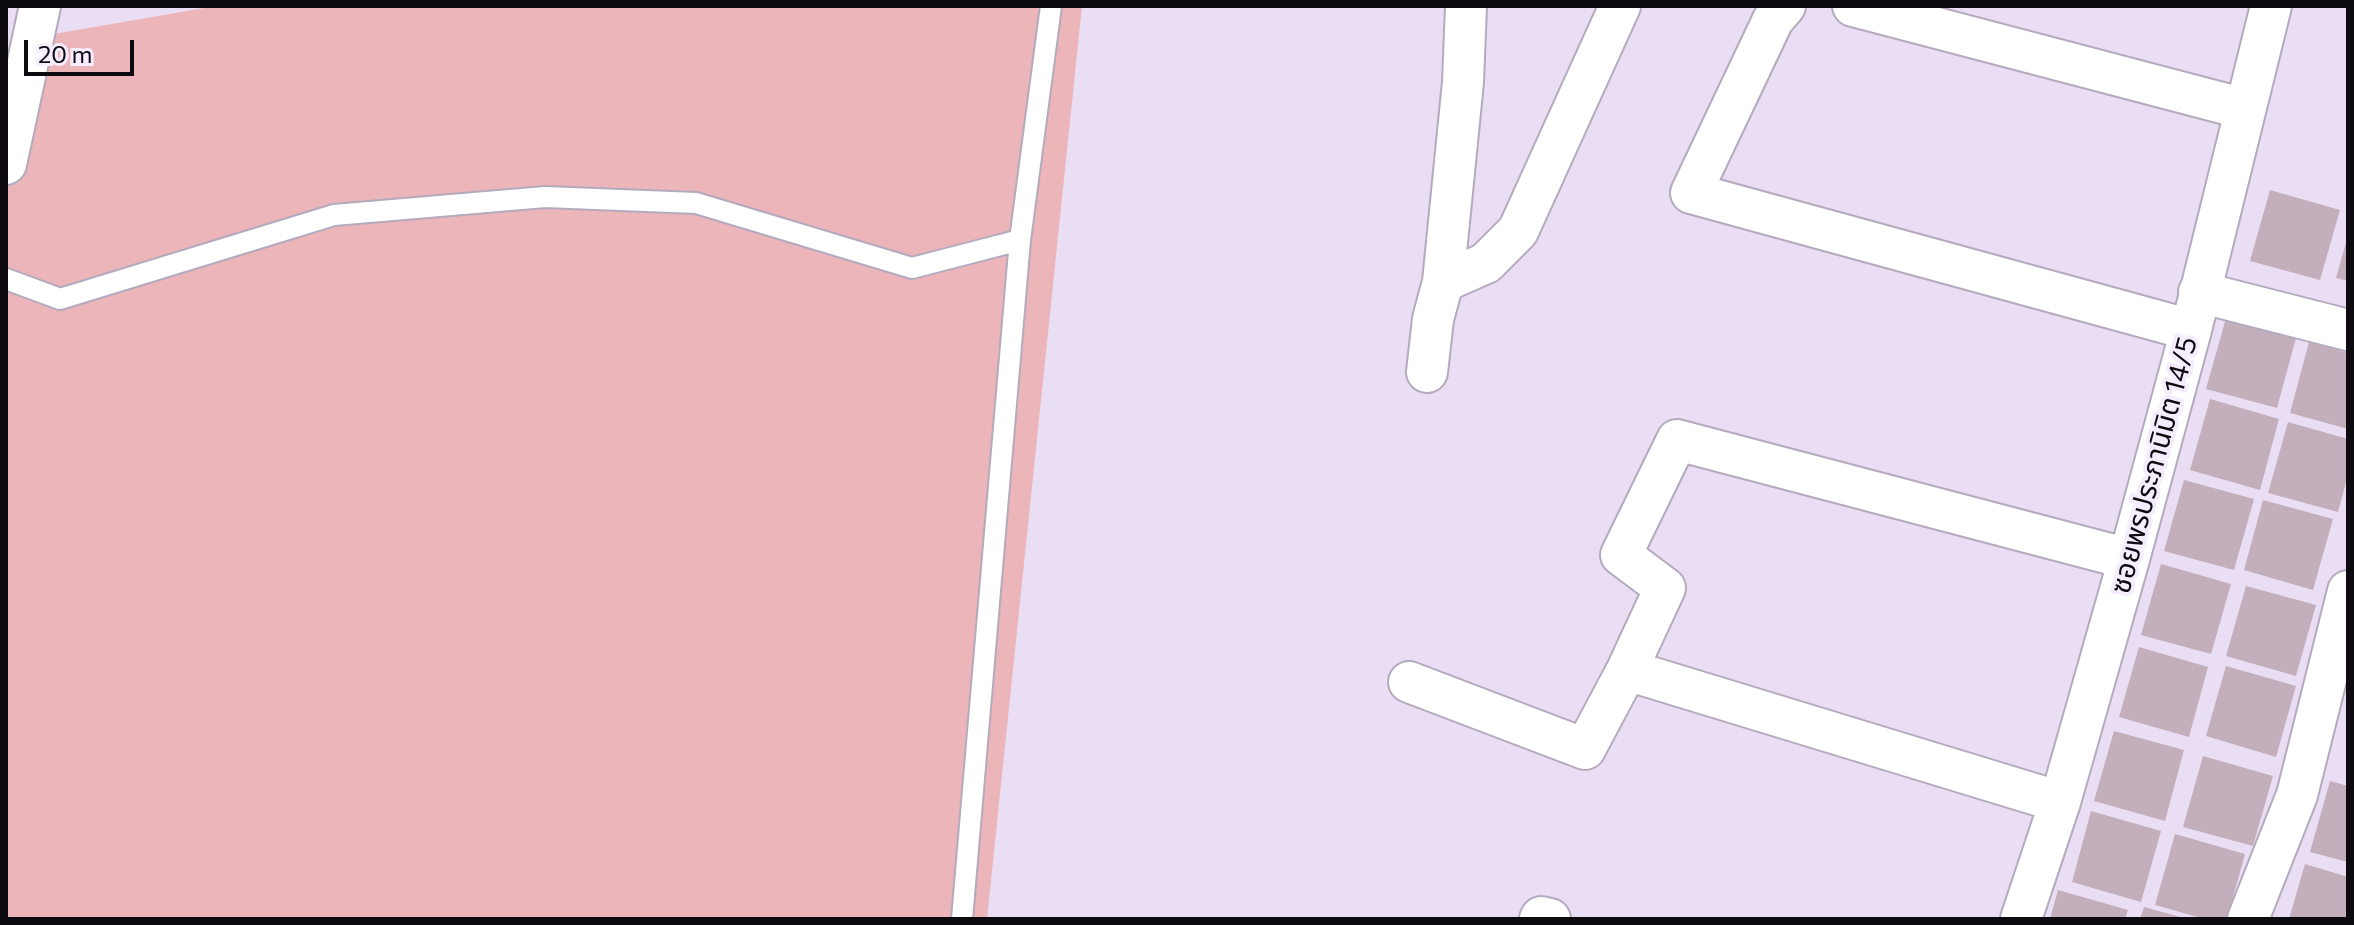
<!DOCTYPE html>
<meta charset="utf-8">
<style>
body{margin:0}
#map{position:relative;width:2354px;height:925px;overflow:hidden;background:#e9def3;font-family:Commissioner,sans-serif}
canvas{display:block}
.frame{position:absolute;inset:0;border:8px solid #0d0a10;pointer-events:none}
.scale{position:absolute;left:24px;top:40px;width:110px;height:36px;box-sizing:border-box;border:4px solid #0d0a10;border-top:0;padding-left:10px;font-size:24px;line-height:28px;white-space:nowrap;color:#0d0a10;-webkit-text-stroke:6px #f5edfe;paint-order:stroke}
</style>
<div id="map">
<canvas width="2354" height="925"></canvas>
<div class="frame"></div>
<div class="scale">20 m</div>
</div>
<script>
const context = document.querySelector('canvas').getContext('2d');
context.lineJoin = 'round';
function paint(path, color) { context.fillStyle = color; context.fill(path, 'evenodd'); }
const shape = rows => new Path2D(rows.map(r => 'M' + r).join(''));
function strokePath(path, color, width, dash) { context.strokeStyle = color; context.lineWidth = width; context.lineCap = dash ? 'butt' : 'round'; context.setLineDash(dash || []); context.stroke(path); }
function write(font, color, halo, rows, align = 'center') {
  context.font = font + ' Commissioner,"Noto Sans Thai",sans-serif'; context.lineWidth = 8; context.setLineDash([]); context.textBaseline = 'middle'; context.strokeStyle = halo; context.fillStyle = color; for (const [text, x, y, turn = 0] of rows) {
    context.save(); context.translate(x, y); context.rotate((+turn || 0) * Math.PI / 180); context.textAlign = isNaN(turn) ? turn : align; if (halo) context.strokeText(text, 0, 0); context.fillText(text, 0, 0); context.restore();
  }
}
paint(shape([
 [216,6,1082,6,987,919,6,919,6,68,13,41]
]), '#ecb5b9');
paint(shape([
 [2270,190,2340,210,2320,280,2250,261],
 [2347,239,2348,239,2348,281,2336,278],
 [2226,318,2296,338,2277,408,2206,389],
 [2309,342,2348,353,2348,429,2290,413],
 [2210,399,2279,419,2260,490,2190,470],
 [2288,422,2348,439,2348,475,2338,512,2268,493],
 [2184,480,2254,499,2234,570,2164,551],
 [2263,500,2333,519,2313,590,2244,570],
 [2161,564,2231,584,2211,654,2141,635],
 [2246,586,2316,605,2296,676,2226,656],
 [2139,647,2208,667,2189,737,2119,717],
 [2226,666,2296,686,2276,757,2206,736],
 [2114,731,2184,750,2165,821,2094,801],
 [2203,756,2273,776,2253,846,2183,827],
 [2330,781,2348,786,2348,862,2310,852],
 [2091,811,2161,831,2141,902,2072,882],
 [2175,834,2245,854,2227,919,2205,919,2155,905],
 [2305,864,2348,877,2348,919,2289,919],
 [2058,890,2128,910,2125,919,2050,919],
 [2144,907,2184,918,2184,919,2140,919]
]), '#c3aebb');
const lane = shape([
 [6,279,60,299,334,215,545,197,696,203,912,268,1020,240],
 [962,919,1020,240,1051,6]
]);
const street = shape([
 [1785,6,1773,20,1691,193,2191,330],
 [1853,6,2245,109],
 [6,164,40,6],
 [1443,282,1486,263,1518,231,1620,6],
 [2199,292,2348,330],
 [1427,372,1433,319,1443,282,1463,82,1466,6],
 [1627,670,2060,802],
 [1409,682,1585,749,1627,670,1665,588,1621,555,1677,440,2129,559],
 [1540,919,1541,917,1550,919],
 [2021,919,2060,802,2129,559,2191,330,2271,6],
 [2248,919,2297,795,2348,591]
]);
strokePath(lane, '#b4aabe', 24);
strokePath(street, '#b4aabe', 44);
strokePath(lane, '#fff', 20);
strokePath(street, '#fff', 40);
write('28px', '#0d0a10', '#f5edfe', [
 ["ซอยพรประภานิมิต 14/5",2154,465,-75]
]);
</script>
